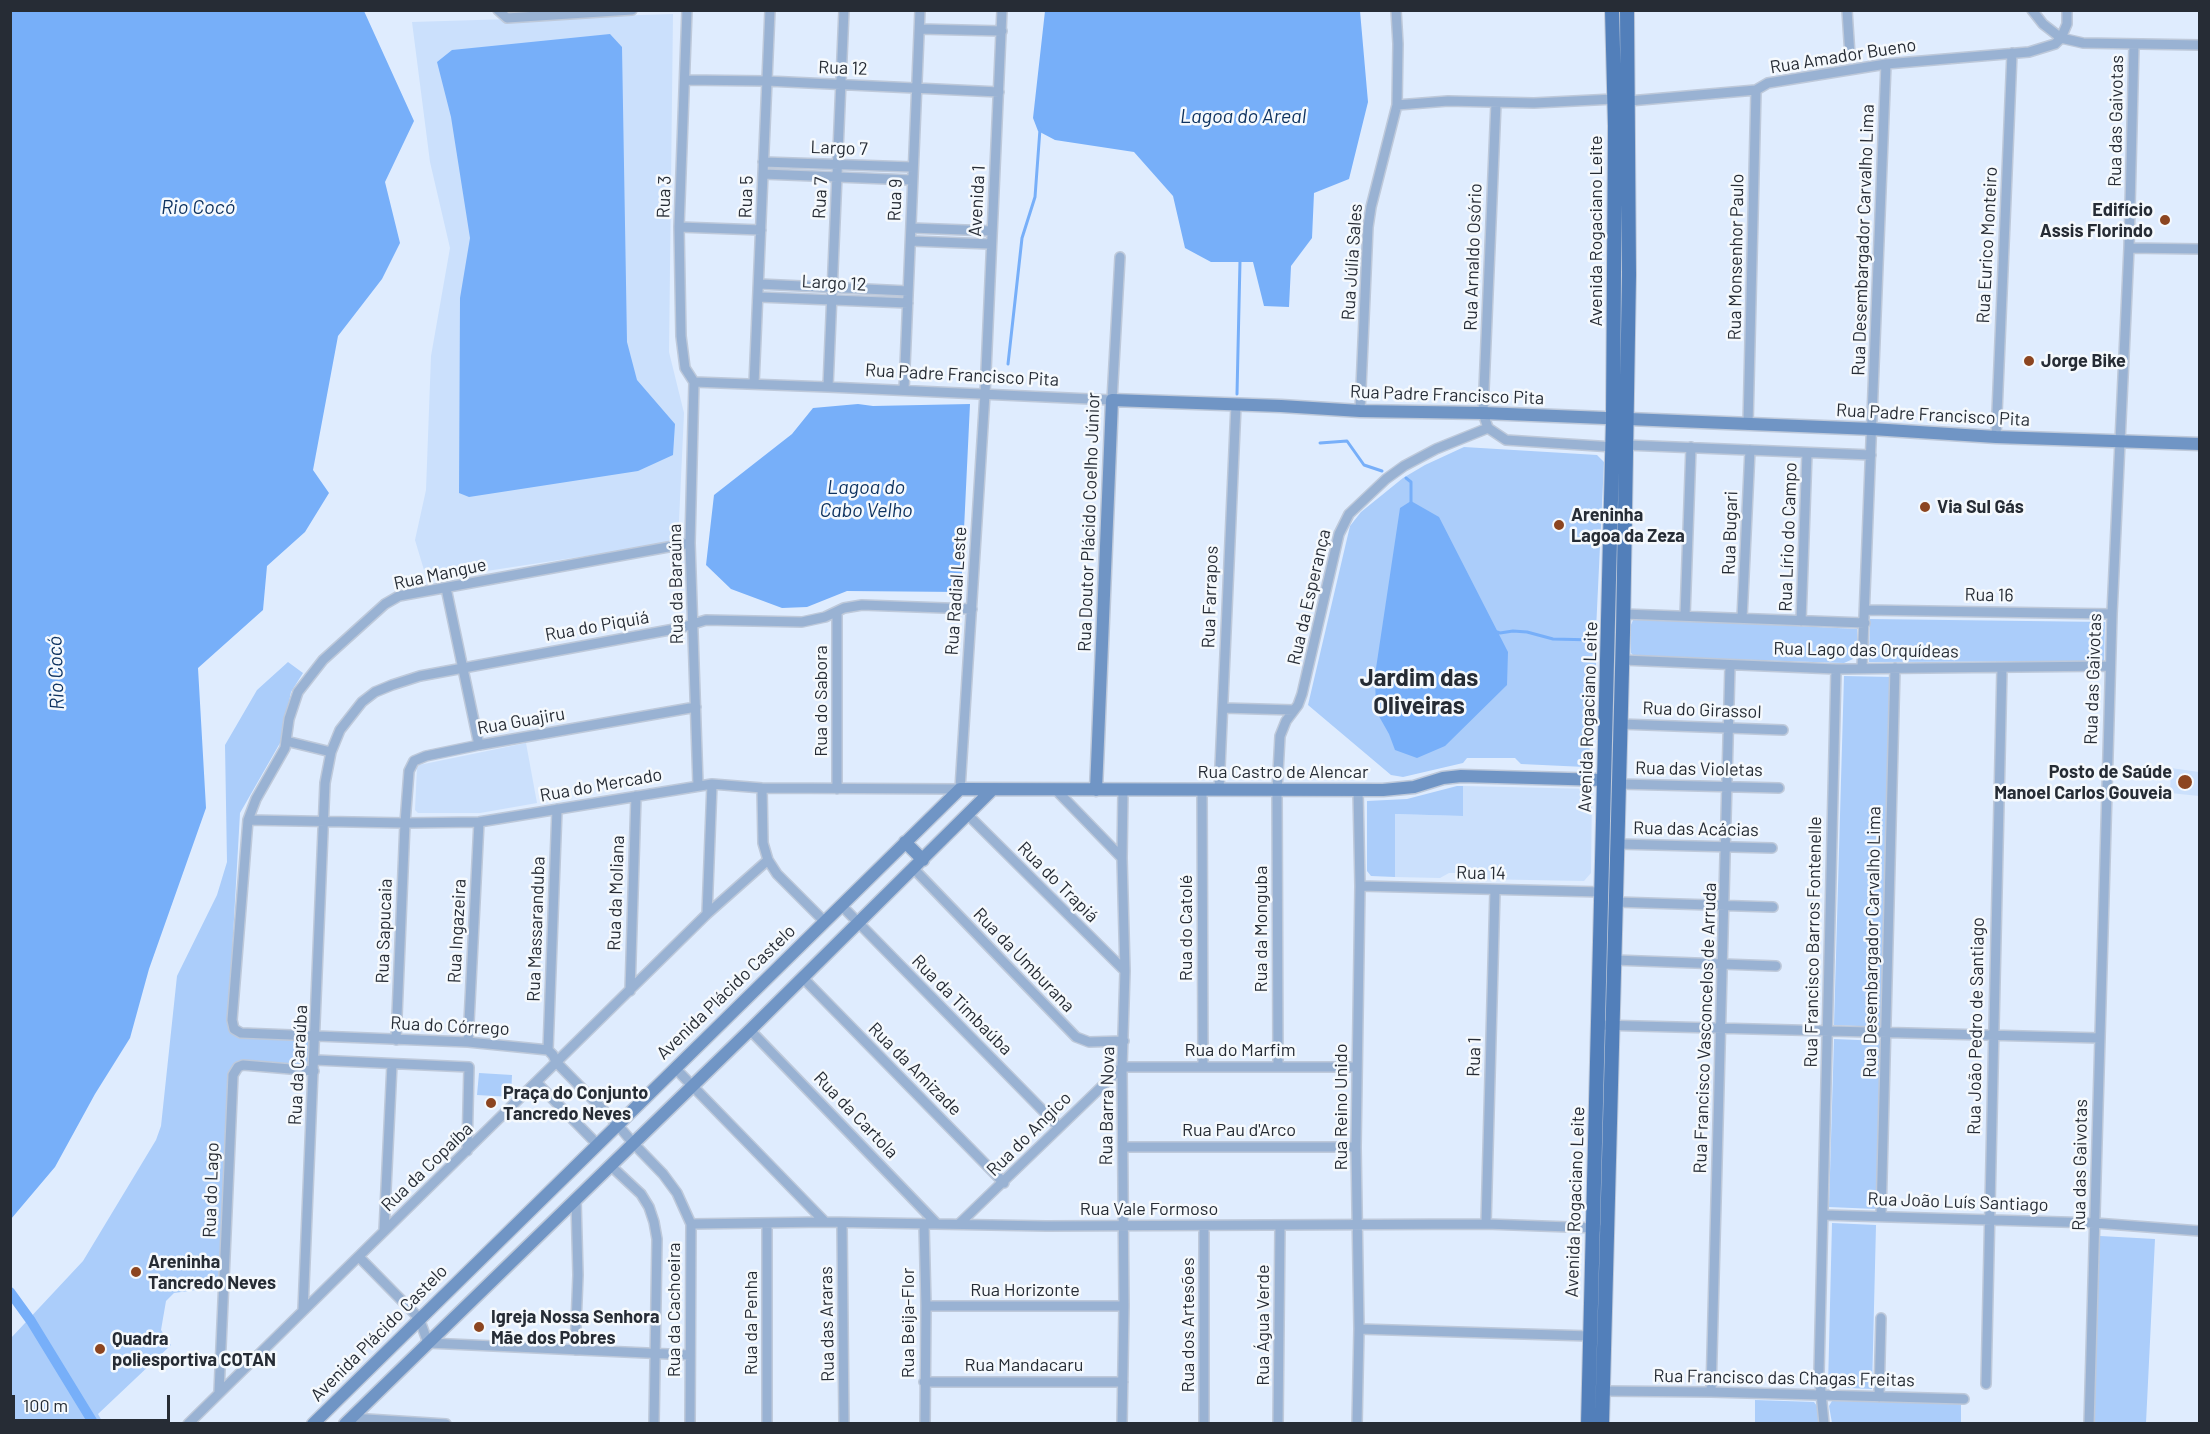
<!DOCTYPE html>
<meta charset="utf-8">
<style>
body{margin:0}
#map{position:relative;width:2210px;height:1434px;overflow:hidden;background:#dfecfe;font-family:Barlow,sans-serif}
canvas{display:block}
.frame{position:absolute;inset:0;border:12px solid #262c35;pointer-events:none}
.scale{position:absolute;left:12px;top:1395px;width:158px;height:27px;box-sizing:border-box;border:3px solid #262c35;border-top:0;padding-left:8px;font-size:18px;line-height:21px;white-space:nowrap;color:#262c35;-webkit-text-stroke:4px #f5f9fd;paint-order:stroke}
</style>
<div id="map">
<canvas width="2210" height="1434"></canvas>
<div class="frame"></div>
<div class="scale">100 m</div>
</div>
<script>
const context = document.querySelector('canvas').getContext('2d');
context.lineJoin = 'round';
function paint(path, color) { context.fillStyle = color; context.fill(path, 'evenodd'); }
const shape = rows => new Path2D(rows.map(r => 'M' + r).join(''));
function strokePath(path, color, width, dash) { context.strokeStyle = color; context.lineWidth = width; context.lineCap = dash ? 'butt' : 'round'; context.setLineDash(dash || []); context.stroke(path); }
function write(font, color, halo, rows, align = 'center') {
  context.font = font + ' Barlow,sans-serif'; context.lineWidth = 5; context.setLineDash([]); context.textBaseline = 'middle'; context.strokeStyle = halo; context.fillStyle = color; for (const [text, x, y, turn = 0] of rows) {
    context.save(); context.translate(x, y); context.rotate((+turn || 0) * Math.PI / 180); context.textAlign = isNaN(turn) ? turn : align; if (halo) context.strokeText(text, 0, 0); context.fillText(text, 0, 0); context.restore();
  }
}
paint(shape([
 [673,14,669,352,684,413,678,542,427,580,415,540,426,490,431,356,450,248,430,162,412,22],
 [526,743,537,803,480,813,418,813,415,810,417,768,419,765],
 [2171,768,2199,772,2199,796,2170,793],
 [1463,786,1592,789,1591,873,1584,881,1476,879,1475,873,1449,873,1440,878,1395,877,1395,814,1462,816]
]), '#cbe0fc');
paint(shape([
 [1464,447,1597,455,1604,462,1596,630,1596,697,1588,702,1590,759,1585,767,1521,764,1515,758,1467,758,1463,763,1403,777,1391,775,1308,705,1350,526,1361,512,1403,478,1425,465],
 [1634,618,1857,629,1857,652,1853,659,1844,663,1634,656,1631,653,1630,627],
 [1870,619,2105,622,2104,661,1869,662],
 [288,662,303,673,291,692,280,743,240,813,228,1024,232,1033,238,1036,309,1041,309,1064,307,1066,244,1060,236,1063,230,1071,218,1287,174,1293,166,1301,161,1330,171,1345,98,1414,103,1423,11,1423,11,1338,83,1261,156,1140,161,1126,177,976,217,895,227,862,225,745,257,690],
 [1844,676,1891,677,1881,1027,1834,1025],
 [1457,786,1463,786,1463,816,1395,814,1395,877,1371,876,1367,871,1367,801,1407,799],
 [1834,1039,1881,1041,1876,1209,1829,1207],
 [479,1073,512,1075,511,1097,477,1095],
 [1832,1223,1876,1225,1872,1389,1828,1387],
 [2100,1236,2155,1239,2146,1423,2093,1424],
 [1755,1400,1814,1402,1817,1406,1819,1423,1755,1423],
 [1832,1401,1961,1403,1961,1423,1832,1423,1829,1406]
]), '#abcdfa');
paint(shape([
 [11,10,364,11,414,121,385,182,400,243,382,279,338,336,313,470,329,493,305,532,267,566,263,610,198,668,206,808,149,969,130,1038,95,1094,55,1167,11,1219],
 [1045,11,1360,11,1368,102,1349,179,1314,193,1312,238,1291,266,1289,307,1264,306,1253,262,1211,262,1185,248,1173,196,1134,152,1055,140,1038,131,1033,118],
 [610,34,622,47,627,342,637,380,675,424,673,455,638,471,469,497,459,493,460,298,470,238,451,117,437,62,452,50],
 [858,404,873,406,970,404,961,592,847,591,807,607,782,608,731,589,706,565,714,495,792,434,813,408],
 [1411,501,1439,517,1508,652,1507,685,1445,746,1417,758,1395,750,1389,734,1376,711,1375,675,1400,508]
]), '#77aff9');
strokePath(shape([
 [1008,364,1022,238,1035,197,1040,129],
 [1237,394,1240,261],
 [1320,443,1347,441,1364,465,1382,471],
 [1406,478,1411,482,1411,502],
 [1497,632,1500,633,1513,631,1527,632,1553,639,1595,640]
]), '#77aff9', 3);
strokePath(shape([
 [10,1292,31,1321,94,1424]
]), '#77aff9', 10);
const street = shape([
 [498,10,507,18,632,10],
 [687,10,679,227,681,336,685,368,694,382],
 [1847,10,1850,56],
 [2032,10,2043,24,2061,38,2083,43,2200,45],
 [920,29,1002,31],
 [685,80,767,81,999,92],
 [1629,101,1756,90,1768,83,1886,64,2029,52,2055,44,2061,38,2067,24,2067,10],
 [1397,105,1448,101,1534,103,1614,99],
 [763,162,913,167],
 [763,174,912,180],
 [679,227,761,230],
 [911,228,992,231],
 [911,241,991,244],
 [2129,248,2200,249],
 [759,284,908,291],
 [759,297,908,303],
 [694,382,828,387,1112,400,1120,257],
 [694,382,690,543,698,785],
 [754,384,770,10],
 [828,387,844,10],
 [904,390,920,10],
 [1360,411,1368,227,1371,207,1397,105,1398,44,1396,10],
 [1748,425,1756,90],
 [1488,428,1506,440,1613,447],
 [1996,437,2012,53],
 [1626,445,1871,455],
 [690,543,399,596,385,604,323,660,298,692,289,719,285,748,256,799,248,820,232,1020,234,1029,241,1033,468,1042,548,1050,553,1055,556,1062,617,1124,633,1143,663,1174,677,1193,691,1224,690,1424],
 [446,588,479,745],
 [1866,610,2112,614],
 [837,612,837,789],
 [1623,614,1865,623],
 [1685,616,1691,447],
 [1742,618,1750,450],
 [1801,621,1807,453],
 [1623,660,1836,669,2110,666],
 [1862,668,1886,64],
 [1223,708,1294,710],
 [1620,724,1783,730],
 [286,741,331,752],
 [1619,784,1779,788],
 [762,788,763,843,768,860,777,874,824,921],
 [1202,789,1203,1066],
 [1056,790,1122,858],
 [1219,790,1236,405],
 [968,815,1125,971],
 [248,820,405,823,479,822,712,784,762,788,960,789,985,394,1002,10],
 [1618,844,1772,848],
 [914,869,1076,1037,1089,1042,1124,1041],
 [1360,886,1602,892],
 [1616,902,1773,907],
 [841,905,1059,1127],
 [707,914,712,784],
 [1614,960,1776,966],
 [803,978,1004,1183],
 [630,991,636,796],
 [1599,1025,2100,1038],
 [750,1030,937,1224],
 [396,1040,405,823,409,771,414,761,426,756,479,745,696,707],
 [468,1042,479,822],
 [548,1050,557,809],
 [315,1060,469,1067,467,1151],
 [1278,1066,1277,791,1280,736,1286,721,1298,705,1302,694,1339,534,1349,514,1386,479,1404,466,1436,449,1488,428,1483,413,1496,103],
 [675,1068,825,1222],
 [537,1083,597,1144],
 [1123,1147,1356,1147],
 [611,1166,641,1194,649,1207,654,1222,657,1239,654,1424],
 [1823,1215,2095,1223,2200,1231],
 [1881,1216,1895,668],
 [691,1224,825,1222,1046,1226,1486,1224,1597,1228],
 [842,1224,844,1424],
 [924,1224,926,1306,925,1424],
 [959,1224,1122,1067,1357,1067],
 [1486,1224,1495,890],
 [1204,1226,1204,1424],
 [384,1231,392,1064],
 [359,1257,419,1318,428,1343,690,1355],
 [926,1306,1124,1306],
 [303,1310,325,783,331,752,340,730,362,702,375,692,392,685,420,676,680,628,706,620,802,622,825,617,844,608,862,605,972,609],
 [1359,1329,1590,1336],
 [575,1350,578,1275,576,1200],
 [924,1382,1123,1382],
 [1986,1384,2002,668],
 [1603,1391,1711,1392,1964,1399],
 [219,1392,233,1075,238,1067,243,1065,314,1071],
 [1711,1392,1730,665],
 [1879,1397,1881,1318],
 [351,1418,446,1424],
 [188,1424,707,914,768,860],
 [767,1424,767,1223],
 [1122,1424,1124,1306,1122,1067,1125,971,1122,858,1123,790],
 [1278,1424,1280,1226],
 [1357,1424,1359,1329,1356,1147,1360,886,1358,791],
 [1824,1424,1819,1372,1836,669],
 [2089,1424,2112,614,2129,248,2134,44]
]);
const secondary = shape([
 [1096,790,1112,400,1281,406,1360,411,1483,413,1872,429,1996,437,2200,444],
 [905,842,923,860],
 [313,1424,960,789,1383,790,1414,787,1443,778,1461,776,1604,780],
 [345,1424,750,1030,992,790]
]);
const primary = shape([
 [1588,1424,1613,419,1615,126,1612,10],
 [1602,1424,1623,632,1629,275,1627,10]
]);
strokePath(street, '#bec9da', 12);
strokePath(secondary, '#bec9da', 15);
strokePath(primary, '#bec9da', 16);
strokePath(street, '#99b2d3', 9);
strokePath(secondary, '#7095c5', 12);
strokePath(primary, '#527fba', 14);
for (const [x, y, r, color] of [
 [2165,220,6,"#8c4520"],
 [2029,361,6,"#8c4520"],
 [1925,507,6,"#8c4520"],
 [1559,525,6,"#8c4520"],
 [2185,782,8,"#8c4520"],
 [491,1103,6,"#8c4520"],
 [136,1272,6,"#8c4520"],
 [479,1327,6,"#8c4520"],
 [100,1349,6,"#8c4520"]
]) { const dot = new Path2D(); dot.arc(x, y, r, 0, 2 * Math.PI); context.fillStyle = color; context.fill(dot); strokePath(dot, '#f5f9fd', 2); }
write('18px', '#262c35', '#f5f9fd', [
 ["Rua Amador Bueno",1843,56,-9],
 ["Rua 12",843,68,2],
 ["Rua das Gaivotas",2116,121,-89],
 ["Largo 7",839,148,2],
 ["Rua 3",664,197,-88],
 ["Rua 5",746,197,-88],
 ["Rua 7",820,198,-87],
 ["Rua 9",895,200,-88],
 ["Avenida 1",977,201,-87],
 ["Avenida Rogaciano Leite",1596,231,-90],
 ["Rua Desembargador Carvalho Lima",1863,240,-88],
 ["Rua Eurico Monteiro",1987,245,-87],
 ["Rua Arnaldo Osório",1473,257,-88],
 ["Rua Monsenhor Paulo",1736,257,-89],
 ["Rua Júlia Sales",1352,262,-86],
 ["Largo 12",834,283,3],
 ["Rua Padre Francisco Pita",962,375,3],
 ["Rua Padre Francisco Pita",1447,395,2],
 ["Rua Padre Francisco Pita",1933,415,3],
 ["Rua Doutor Plácido Coelho Júnior",1089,522,-88],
 ["Rua Bugari",1730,533,-88],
 ["Rua Lírio do Campo",1788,537,-88],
 ["Rua Mangue",440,574,-12],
 ["Rua da Baraúna",676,584,-91],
 ["Rua Radial Leste",956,591,-86],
 ["Rua 16",1989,595,1],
 ["Rua Farrapos",1210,597,-88],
 ["Rua da Esperança",1309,597,-77],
 ["Rua do Piquiá",597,626,-10],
 ["Rua Lago das Orquídeas",1866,650,1],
 ["Rua das Gaivotas",2093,679,-88],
 ["Rua do Sabora",821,701,-90],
 ["Rua do Girassol",1702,710,2],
 ["Avenida Rogaciano Leite",1588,717,-88],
 ["Rua Guajiru",521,721,-10],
 ["Rua das Violetas",1699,769,1],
 ["Rua Castro de Alencar",1283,772],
 ["Rua do Mercado",601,785,-10],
 ["Rua das Acácias",1696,829,1],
 ["Rua 14",1481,873,1],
 ["Rua do Trapiá",1058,882,45],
 ["Rua da Moliana",616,893,-88],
 ["Rua do Catolé",1186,928,-90],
 ["Rua Massaranduba",536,929,-88],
 ["Rua da Monguba",1261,929,-90],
 ["Rua Sapucaia",384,931,-88],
 ["Rua Ingazeira",457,931,-87],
 ["Rua Francisco Barros Fontenelle",1813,942,-89],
 ["Rua Desembargador Carvalho Lima",1872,942,-89],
 ["Rua da Umburana",1024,960,46],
 ["Avenida Plácido Castelo",726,992,-44],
 ["Rua da Timbaúba",962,1005,45],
 ["Rua do Córrego",450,1026,3],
 ["Rua João Pedro de Santiago",1976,1026,-89],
 ["Rua Francisco Vasconcelos de Arruda",1705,1028,-88],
 ["Rua do Marfim",1240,1050],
 ["Rua 1",1474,1057,-88],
 ["Rua da Caraúba",298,1065,-87],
 ["Rua da Amizade",915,1069,45],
 ["Rua Barra Nova",1107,1106,-89],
 ["Rua Reino Unido",1341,1107,-90],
 ["Rua da Cartola",856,1115,46],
 ["Rua Pau d'Arco",1239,1130],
 ["Rua do Angico",1029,1134,-45],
 ["Rua das Gaivotas",2080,1165,-89],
 ["Rua da Copaíba",427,1167,-44],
 ["Rua do Lago",211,1190,-88],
 ["Avenida Rogaciano Leite",1575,1202,-88],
 ["Rua João Luís Santiago",1958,1202,2],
 ["Rua Vale Formoso",1149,1209],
 ["Rua Horizonte",1025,1290],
 ["Rua da Cachoeira",674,1310,-90],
 ["Rua da Penha",751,1323,-90],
 ["Rua Beija-Flor",908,1323,-90],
 ["Rua das Araras",827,1324,-91],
 ["Rua dos Artesões",1188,1325,-90],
 ["Rua Água Verde",1263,1325,-90],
 ["Avenida Plácido Castelo",379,1333,-45],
 ["Rua Mandacaru",1024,1365],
 ["Rua Francisco das Chagas Freitas",1784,1378,1]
]);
write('bold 18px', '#262c35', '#f5f9fd', [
 ["Edifício",2153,210,"right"],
 ["Assis Florindo",2153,231,"right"],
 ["Jorge Bike",2041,361],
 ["Via Sul Gás",1937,507],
 ["Areninha",1571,515],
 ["Lagoa da Zeza",1571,536],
 ["Posto de Saúde",2172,772,"right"],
 ["Manoel Carlos Gouveia",2172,793,"right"],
 ["Praça do Conjunto",503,1093],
 ["Tancredo Neves",503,1114],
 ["Areninha",148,1262],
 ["Tancredo Neves",148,1283],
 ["Igreja Nossa Senhora",491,1317],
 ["Mãe dos Pobres",491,1338],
 ["Quadra",112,1339],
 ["poliesportiva COTAN",112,1360]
], 'left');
write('italic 20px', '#0e3361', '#f5f9fd', [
 ["Lagoa do Areal",1243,116],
 ["Rio Cocó",198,207],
 ["Lagoa do",866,487],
 ["Cabo Velho",866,510],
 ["Rio Cocó",56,673,-92]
]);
write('bold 24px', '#262c35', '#f5f9fd', [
 ["Jardim das",1419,678],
 ["Oliveiras",1419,706]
]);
</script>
